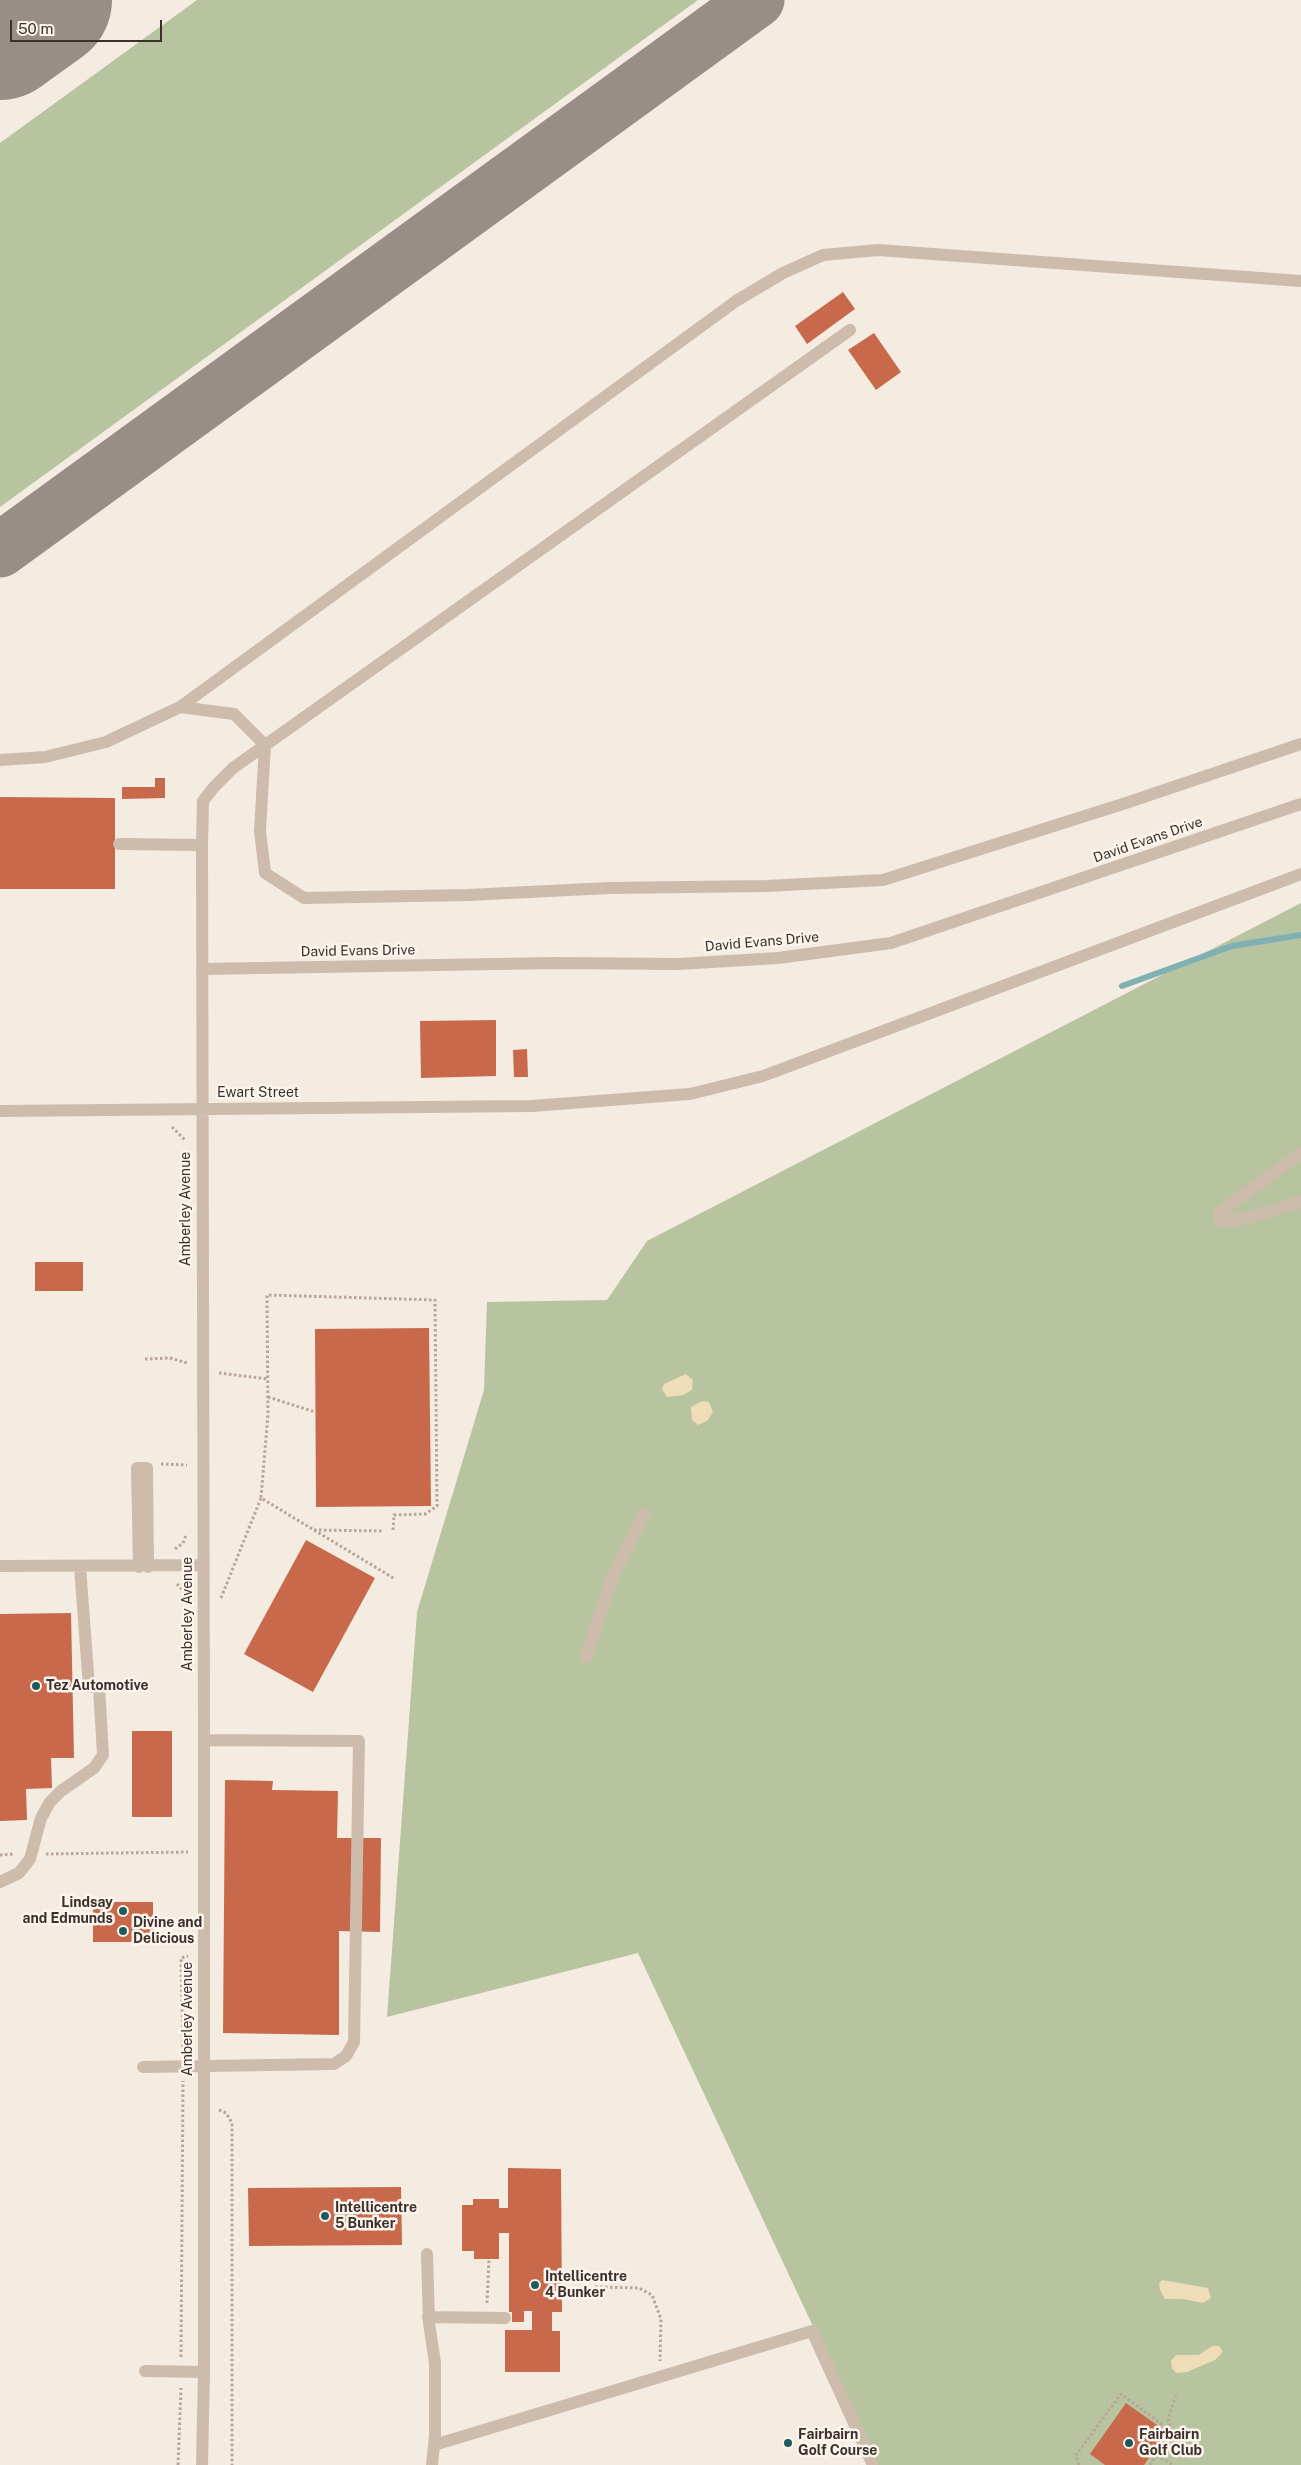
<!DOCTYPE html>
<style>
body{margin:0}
#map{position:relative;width:1301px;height:2465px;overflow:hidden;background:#f4ebe1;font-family:"Public Sans",sans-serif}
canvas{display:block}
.scale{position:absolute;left:10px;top:20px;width:152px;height:22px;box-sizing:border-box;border:2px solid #3b302b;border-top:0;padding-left:6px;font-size:15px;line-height:18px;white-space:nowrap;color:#3b302b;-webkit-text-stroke:4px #fbf5ee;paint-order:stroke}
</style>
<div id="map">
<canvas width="1301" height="2465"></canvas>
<div class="scale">50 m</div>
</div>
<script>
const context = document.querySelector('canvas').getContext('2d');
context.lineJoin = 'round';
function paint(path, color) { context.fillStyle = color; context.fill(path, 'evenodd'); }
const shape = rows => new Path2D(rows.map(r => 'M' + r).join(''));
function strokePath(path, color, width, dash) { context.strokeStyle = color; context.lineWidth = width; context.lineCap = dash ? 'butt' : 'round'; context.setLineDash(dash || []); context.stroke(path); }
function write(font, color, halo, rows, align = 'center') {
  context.font = font + ' "Public Sans",sans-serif'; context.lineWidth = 5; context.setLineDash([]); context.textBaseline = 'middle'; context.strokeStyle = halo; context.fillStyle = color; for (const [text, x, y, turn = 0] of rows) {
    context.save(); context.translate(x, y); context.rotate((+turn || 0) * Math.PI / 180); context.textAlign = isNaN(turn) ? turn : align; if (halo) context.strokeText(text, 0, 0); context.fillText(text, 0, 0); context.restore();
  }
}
paint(shape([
 [197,0,698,0,0,507,0,143],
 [1301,903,1301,2465,878,2465,638,1953,387,2017,417,1612,484,1390,487,1302,607,1300,647,1241]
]), '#b8c4a0');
paint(shape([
 [686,1374,693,1380,692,1390,683,1395,667,1397,662,1389,664,1384],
 [702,1401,709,1402,713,1412,707,1421,698,1425,692,1420,691,1407],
 [1162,2280,1208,2288,1211,2298,1203,2303,1183,2299,1165,2299,1160,2290,1159,2283],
 [1212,2346,1219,2346,1222,2350,1222,2353,1215,2360,1187,2372,1177,2373,1172,2369,1171,2361,1176,2355,1199,2355]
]), '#efdcb8');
strokePath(shape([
 [1122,986,1232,946,1301,935]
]), '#7fb0b2', 6);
strokePath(shape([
 [0,550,757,0]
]), '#988e86', 55);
strokePath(shape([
 [0,31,43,0]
]), '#988e86', 138);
paint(shape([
 [843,292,855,309,807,344,795,326],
 [874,333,901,372,876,390,848,350],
 [155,778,165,778,165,798,122,799,122,787,155,787],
 [0,797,115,798,115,889,0,889],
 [496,1020,496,1076,421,1078,420,1021],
 [527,1049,528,1077,514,1077,513,1050],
 [35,1262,83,1262,83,1291,35,1291],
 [429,1328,431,1506,316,1507,315,1329],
 [306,1540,375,1578,313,1692,244,1654],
 [71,1613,74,1758,51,1758,52,1788,26,1789,27,1820,0,1821,0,1614],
 [132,1731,172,1731,172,1817,132,1817],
 [225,1780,273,1781,272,1790,338,1791,337,1838,381,1838,380,1932,339,1931,339,2035,223,2033],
 [93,1902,153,1902,153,1942,93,1942],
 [508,2168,561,2169,562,2312,552,2312,552,2331,560,2331,560,2372,505,2372,505,2330,532,2330,532,2311,524,2311,524,2322,512,2322,512,2312,509,2312,509,2233,499,2233,499,2259,474,2259,474,2251,462,2251,462,2205,473,2205,473,2199,499,2199,499,2208,508,2208],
 [401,2187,402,2245,249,2246,248,2188],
 [1126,2403,1167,2432,1144,2465,1105,2465,1090,2454]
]), '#c8694b');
strokePath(shape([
 [172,1127,185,1140],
 [145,1359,170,1358,187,1363],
 [219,1373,268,1379],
 [268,1397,315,1412],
 [161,1464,187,1465],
 [314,1530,383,1531],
 [393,1530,394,1515,425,1514,437,1506,435,1300,267,1295,268,1414,261,1498,395,1579],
 [175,1549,183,1543,186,1535],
 [177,1584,187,1595],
 [221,1598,261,1498],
 [46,1854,188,1852],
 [0,1855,13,1854],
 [183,2052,181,1958,188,1956],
 [219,2110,226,2113,232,2123,232,2465],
 [595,2287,639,2288,652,2295,661,2319,660,2361],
 [487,2303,489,2259],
 [181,2357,183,2081],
 [1157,2455,1173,2465],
 [178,2465,181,2388],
 [1079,2465,1076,2455,1121,2394,1171,2431],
 [1150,2465,1171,2431,1168,2418,1176,2396]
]), '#b9a596', 3, [2.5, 2.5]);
strokePath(shape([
 [180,707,736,301,783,273,823,255,878,250,1301,281],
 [0,760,45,757,106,742,180,707,234,714,265,745,260,831,265,873,304,898,468,895,609,888,766,886,883,880,1126,803,1301,744],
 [119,844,202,845,204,1740,204,2372,202,2465],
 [202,845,203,801,214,787,233,768,850,330],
 [202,969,555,963,679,964,778,958,891,943,1301,804],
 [0,1111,532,1106,690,1094,763,1076,1301,874],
 [1301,1153,1220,1212,1220,1222,1251,1217,1301,1202],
 [0,1566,202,1565],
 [139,1567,137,1468,147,1468,148,1567],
 [586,1657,612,1578,644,1514],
 [0,1882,19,1873,30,1859,41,1818,50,1802,61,1791,94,1768,103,1755,99,1687,89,1687,80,1567],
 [143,2067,334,2064,346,2056,354,2042,359,1741,204,1740],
 [427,2254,429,2323,435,2363,435,2436,432,2465],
 [428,2317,505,2318],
 [145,2371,204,2372],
 [434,2445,812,2331,873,2465]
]), '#cdbbac', 12);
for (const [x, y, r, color] of [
 [36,1686,5,"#1f5a5e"],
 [123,1911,5,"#1f5a5e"],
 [123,1931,5,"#1f5a5e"],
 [325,2216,5,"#1f5a5e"],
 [535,2285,5,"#1f5a5e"],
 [788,2443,5,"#1f5a5e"],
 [1129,2443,5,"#1f5a5e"]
]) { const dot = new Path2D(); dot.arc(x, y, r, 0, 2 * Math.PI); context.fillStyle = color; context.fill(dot); strokePath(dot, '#fbf5ee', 2); }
write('14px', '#3b302b', '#fbf5ee', [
 ["David Evans Drive",1148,840,-19],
 ["David Evans Drive",762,942,-5],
 ["David Evans Drive",358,951,-1],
 ["Ewart Street",258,1093],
 ["Amberley Avenue",186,1209,-90],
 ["Amberley Avenue",188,1614,-90],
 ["Amberley Avenue",188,2019,-90]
]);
write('bold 14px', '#3b302b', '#fbf5ee', [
 ["Tez Automotive",46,1686],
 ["Lindsay",113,1903,"right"],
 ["and Edmunds",113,1919,"right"],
 ["Divine and",133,1923],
 ["Delicious",133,1939],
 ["Intellicentre",335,2208],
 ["5 Bunker",335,2224],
 ["Intellicentre",545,2277],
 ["4 Bunker",545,2293],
 ["Fairbairn",798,2435],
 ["Golf Course",798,2451],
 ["Fairbairn",1139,2435],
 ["Golf Club",1139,2451]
], 'left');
</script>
